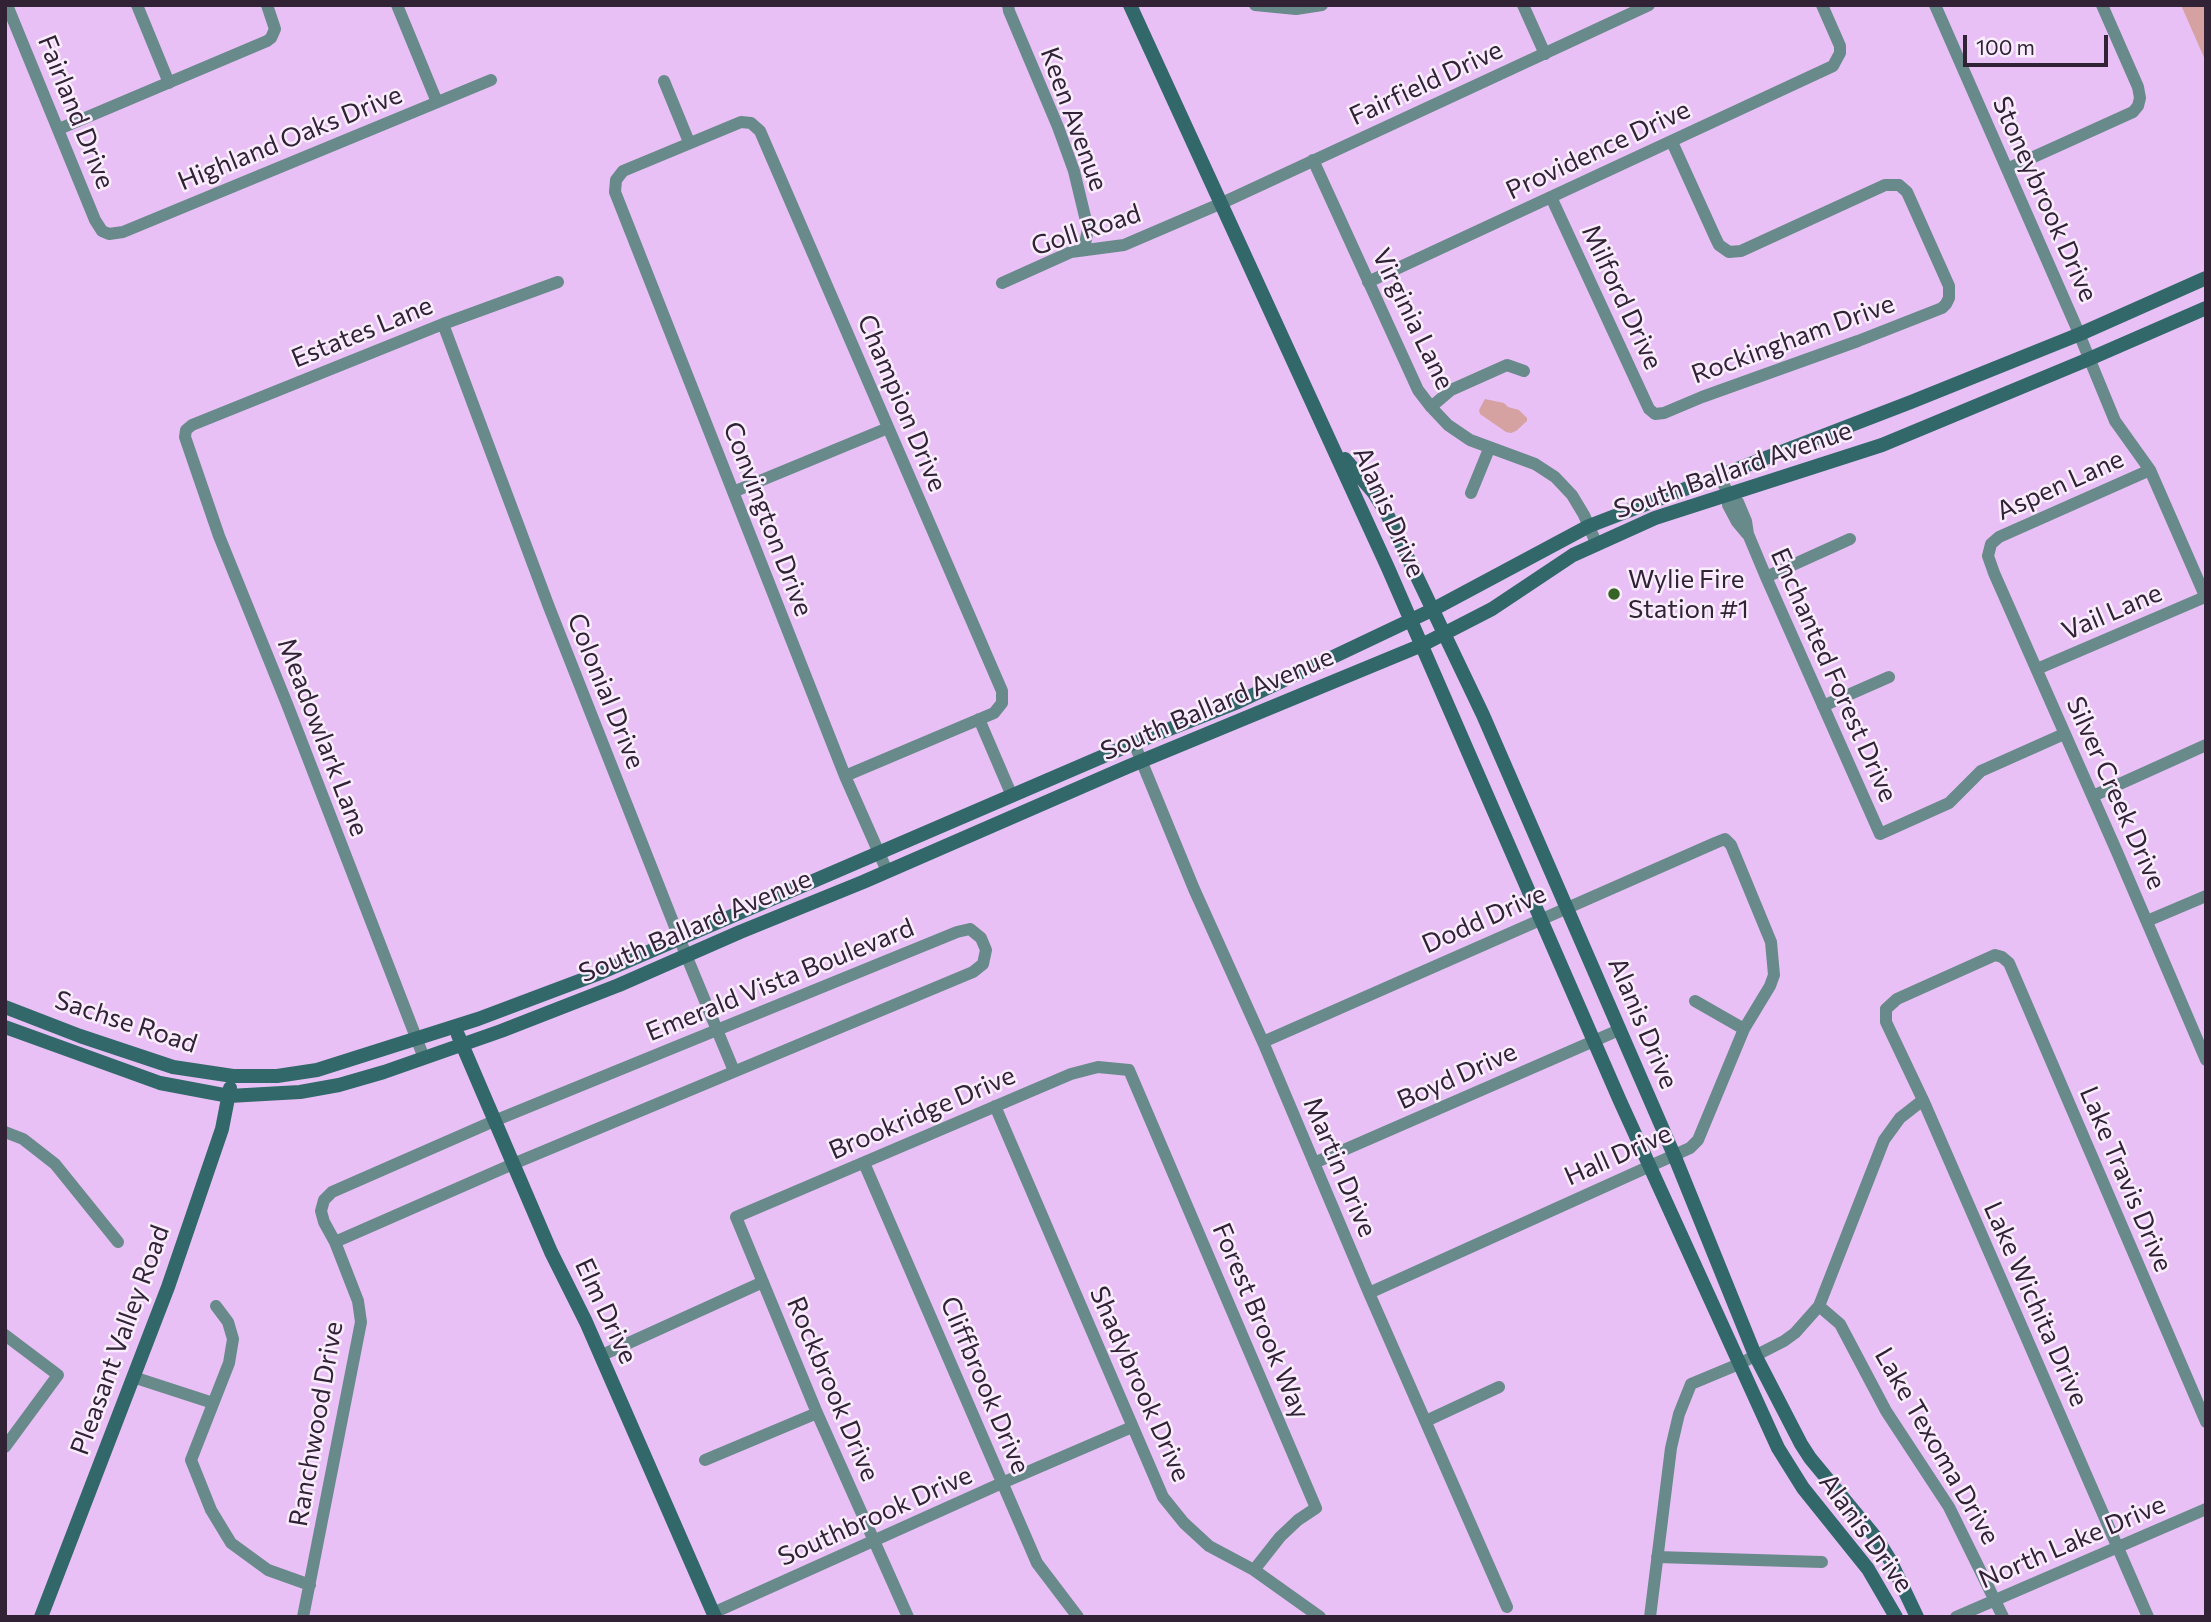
<!DOCTYPE html>
<style>
body{margin:0}
#map{position:relative;width:2211px;height:1622px;overflow:hidden;background:#e9c0f5;font-family:Commissioner,sans-serif}
canvas{display:block}
.frame{position:absolute;inset:0;border:7px solid #312236;pointer-events:none}
.scale{position:absolute;left:1963px;top:35px;width:145px;height:32px;box-sizing:border-box;border:4px solid #312236;border-top:0;padding-left:9px;font-size:21px;line-height:24px;white-space:nowrap;color:#312236;-webkit-text-stroke:5px #f9edfd;paint-order:stroke}
</style>
<div id="map">
<canvas width="2211" height="1622"></canvas>
<div class="frame"></div>
<div class="scale">100 m</div>
</div>
<script>
const context = document.querySelector('canvas').getContext('2d');
context.lineJoin = 'round';
function paint(path, color) { context.fillStyle = color; context.fill(path, 'evenodd'); }
const shape = rows => new Path2D(rows.map(r => 'M' + r).join(''));
function strokePath(path, color, width, dash) { context.strokeStyle = color; context.lineWidth = width; context.lineCap = dash ? 'butt' : 'round'; context.setLineDash(dash || []); context.stroke(path); }
function write(font, color, halo, rows, align = 'center') {
  context.font = font + ' Commissioner,sans-serif'; context.lineWidth = 5; context.setLineDash([]); context.textBaseline = 'middle'; context.strokeStyle = halo; context.fillStyle = color; for (const [text, x, y, turn = 0] of rows) {
    context.save(); context.translate(x, y); context.rotate((+turn || 0) * Math.PI / 180); context.textAlign = isNaN(turn) ? turn : align; if (halo) context.strokeText(text, 0, 0); context.fillText(text, 0, 0); context.restore();
  }
}
paint(shape([
 [2181,5,2206,5,2206,62],
 [1485,399,1504,403,1508,407,1519,410,1527,418,1527,421,1516,431,1511,433,1506,432,1480,414,1479,410]
]), '#d5a1a1');
strokePath(shape([
 [7,5,95,220,102,231,109,234,123,232,491,80],
 [137,5,169,83],
 [397,5,437,102],
 [1008,5,1009,11,1058,127,1074,171,1088,229,1084,249],
 [1255,5,1296,9,1322,5],
 [1523,5,1545,54],
 [1935,5,2075,324,2115,421,2150,470,2206,598],
 [664,81,689,142],
 [59,129,267,41,271,38,275,29,267,5],
 [1313,160,1418,390,1431,407,1448,425,1470,440,1535,464,1555,477,1572,495,1584,515,1597,545],
 [2007,169,2133,112,2138,106,2140,98,2138,87,2102,5],
 [1551,197,1649,409,1655,414,1664,413,1702,397,1858,341,1942,308,1946,304,1949,298,1949,286,1907,192,1899,185,1885,185,1741,251,1729,252,1719,245,1716,239,1672,142],
 [1368,282,1833,66,1840,53,1840,46,1822,5],
 [1002,283,1071,252,1124,245,1222,203,1649,5],
 [443,324,549,607,686,955,734,1071],
 [1431,407,1451,390,1507,365,1524,371],
 [2150,470,1999,537,1991,544,1988,556,1994,573,2117,852,2206,1060],
 [1719,474,1729,496,1728,505,1737,522,1747,534],
 [733,492,888,428],
 [1471,493,1489,449],
 [1729,496,1738,502,1746,521,1748,534,1766,577,1880,834,1949,803,1981,771,2064,734],
 [1766,577,1850,539],
 [2037,669,2205,597],
 [1823,706,1889,677],
 [979,719,1012,796],
 [1134,743,1194,889,1263,1042,1369,1293,1507,1607],
 [845,776,994,713,1002,703,1002,691,760,131,751,123,741,122,623,171,616,180,615,192,845,776,887,871],
 [2093,796,2206,745],
 [2147,921,2206,896],
 [970,929,981,938,986,950,983,964,973,972,513,1164,335,1242,324,1222,321,1211,324,1200,332,1192,494,1121,957,932,970,929],
 [1695,1001,1744,1029],
 [1263,1042,1715,843,1725,839,1731,845,1771,942,1774,975,1770,986,1744,1029,1698,1140,1690,1148,1369,1293],
 [424,1058,287,704,219,536,185,437,186,430,192,425,443,324,558,282],
 [995,1106,1163,1497,1184,1523,1209,1546,1254,1570,1320,1617],
 [5,1132,23,1139,55,1164,118,1242],
 [864,1163,1037,1563,1078,1617],
 [1314,1163,1619,1030],
 [216,1306,228,1322,233,1339,229,1363,191,1460,211,1510,231,1543,268,1570,310,1585],
 [1819,1306,1840,1324,1886,1411,1949,1507,2003,1617],
 [5,1335,58,1375,5,1447],
 [600,1356,763,1282],
 [133,1377,213,1403],
 [1426,1421,1499,1387],
 [705,1460,817,1413],
 [1657,1557,1822,1562],
 [713,1613,1002,1483,1132,1427],
 [303,1617,361,1322,358,1301,335,1242],
 [908,1617,817,1413,736,1217,1071,1074,1098,1067,1129,1070,1316,1508,1298,1520,1280,1537,1254,1570],
 [1650,1617,1671,1448,1679,1414,1691,1384,1739,1364,1784,1341,1795,1333,1819,1306,1884,1140,1900,1118,1923,1100],
 [1956,1617,2206,1509],
 [2148,1617,1923,1100,1886,1022,1886,1009,1897,999,1995,955,2002,957,2009,963,2206,1422]
]), '#698a8b', 12);
strokePath(shape([
 [1130,5,1388,568,1620,1101,1778,1448,1803,1488,1868,1569,1896,1617],
 [1345,459,1374,493,1387,514,1483,715,1674,1155,1755,1355,1801,1444,1810,1458,1877,1539,1890,1560,1917,1617],
 [5,1007,80,1036,173,1067,233,1076,277,1076,317,1070,478,1019,595,975,1134,743,1238,702,1432,610,1589,526,1911,402,2080,334,2206,278],
 [5,1027,160,1083,229,1096,300,1092,339,1085,384,1072,501,1031,619,985,740,932,863,882,1127,767,1422,645,1492,609,1573,555,1655,518,1882,445,2089,359,2206,308],
 [458,1035,551,1252,586,1322,715,1617],
 [41,1617,168,1287,222,1129,230,1088]
]), '#32686a', 14);
for (const [x, y, r, color] of [
 [1614,594,7,"#366424"]
]) { const dot = new Path2D(); dot.arc(x, y, r, 0, 2 * Math.PI); context.fillStyle = color; context.fill(dot); strokePath(dot, '#f9edfd', 2.5); }
write('26px', '#312236', '#f9edfd', [
 ["Fairfield Drive",1426,83,-25],
 ["Fairland Drive",76,112,68],
 ["Keen Avenue",1074,119,70],
 ["Highland Oaks Drive",290,138,-22],
 ["Providence Drive",1598,150,-25],
 ["Stoneybrook Drive",2045,199,66],
 ["Goll Road",1086,230,-18],
 ["Milford Drive",1622,297,65],
 ["Virginia Lane",1413,319,64],
 ["Estates Lane",362,332,-22],
 ["Rockingham Drive",1793,339,-20],
 ["Champion Drive",902,403,67],
 ["South Ballard Avenue",1733,470,-19],
 ["Aspen Lane",2060,485,-24],
 ["Alanis Drive",1389,512,66],
 ["Convington Drive",768,519,69],
 ["Vail Lane",2112,612,-23],
 ["Enchanted Forest Drive",1834,675,66],
 ["Colonial Drive",606,691,68],
 ["South Ballard Avenue",1217,704,-23],
 ["Meadowlark Lane",323,737,69],
 ["Silver Creek Drive",2116,793,66],
 ["Dodd Drive",1484,919,-24],
 ["South Ballard Avenue",695,926,-23],
 ["Emerald Vista Boulevard",780,980,-22],
 ["Sachse Road",126,1022,18],
 ["Alanis Drive",1643,1023,67],
 ["Boyd Drive",1457,1076,-24],
 ["Brookridge Drive",922,1113,-23],
 ["Hall Drive",1618,1155,-24],
 ["Martin Drive",1340,1167,67],
 ["Lake Travis Drive",2126,1179,67],
 ["Lake Wichita Drive",2036,1304,66],
 ["Elm Drive",606,1311,65],
 ["Forest Brook Way",1261,1321,67],
 ["Pleasant Valley Road",120,1340,-70],
 ["Shadybrook Drive",1140,1384,66],
 ["Cliffbrook Drive",985,1385,67],
 ["Rockbrook Drive",833,1389,67],
 ["Ranchwood Drive",316,1424,-80],
 ["Lake Texoma Drive",1937,1446,60],
 ["Southbrook Drive",875,1516,-24],
 ["Alanis Drive",1866,1533,54],
 ["North Lake Drive",2072,1542,-23]
]);
write('26px', '#312236', '#f9edfd', [
 ["Wylie Fire",1628,579],
 ["Station #1",1628,609]
], 'left');
</script>
